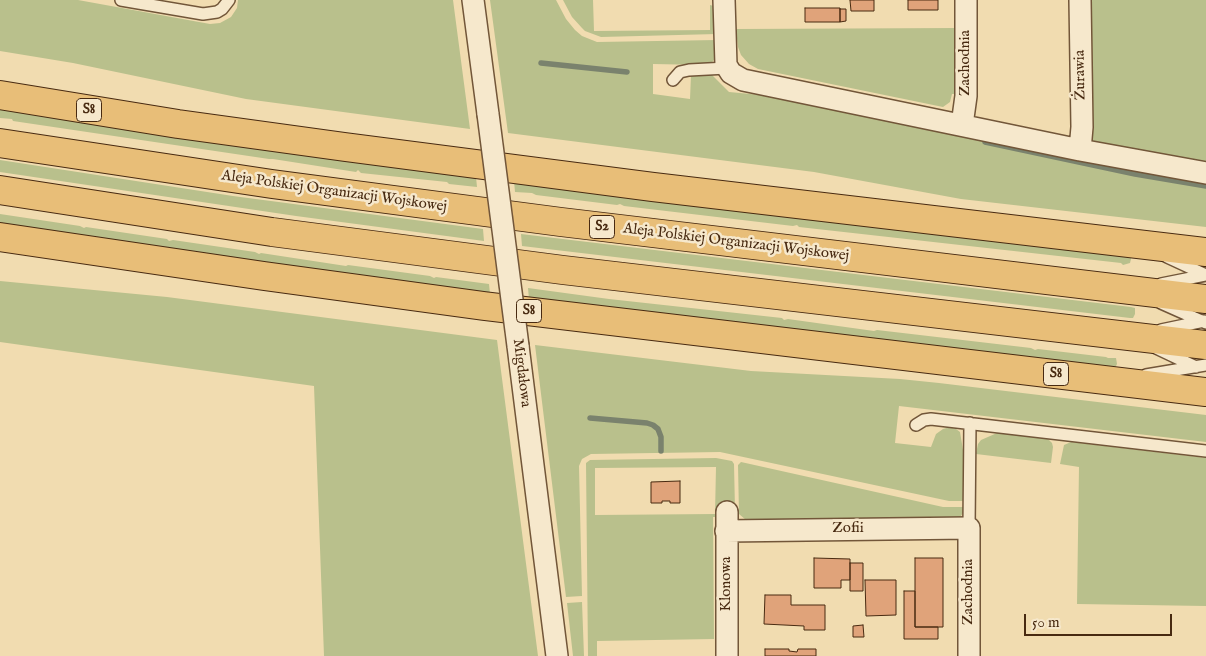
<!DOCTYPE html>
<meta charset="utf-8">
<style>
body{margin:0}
#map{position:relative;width:1206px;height:656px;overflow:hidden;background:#f1dcb0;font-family:"IM FELL English",serif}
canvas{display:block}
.scale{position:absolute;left:1024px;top:614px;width:148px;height:22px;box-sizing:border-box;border:2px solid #482a11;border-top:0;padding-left:6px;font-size:15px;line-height:18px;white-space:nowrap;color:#482a11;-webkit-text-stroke:4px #f6e8cc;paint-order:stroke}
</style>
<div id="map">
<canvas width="1206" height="656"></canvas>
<div class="scale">50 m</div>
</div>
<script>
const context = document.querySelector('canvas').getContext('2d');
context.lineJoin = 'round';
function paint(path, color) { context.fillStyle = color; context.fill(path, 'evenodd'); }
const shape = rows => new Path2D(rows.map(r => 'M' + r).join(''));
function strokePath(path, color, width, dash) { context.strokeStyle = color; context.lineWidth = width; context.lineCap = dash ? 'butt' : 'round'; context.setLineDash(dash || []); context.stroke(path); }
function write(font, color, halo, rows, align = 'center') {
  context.font = font + ' "IM FELL English",serif'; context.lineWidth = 5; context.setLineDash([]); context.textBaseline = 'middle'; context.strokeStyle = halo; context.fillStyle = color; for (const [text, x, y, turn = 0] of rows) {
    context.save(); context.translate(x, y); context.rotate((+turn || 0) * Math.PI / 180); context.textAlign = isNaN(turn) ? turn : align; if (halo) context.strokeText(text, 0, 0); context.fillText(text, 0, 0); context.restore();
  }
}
paint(shape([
 [0,0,78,0,210,24,220,23,231,17,237,8,238,0,453,0,470,129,246,99,73,63,0,51],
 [490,0,556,0,566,19,575,30,582,36,597,42,717,40,716,58,711,63,703,65,653,64,653,94,690,99,691,75,711,74,729,92,794,98,1206,181,1206,227,961,199,814,172,508,133],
 [563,0,593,0,594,31,710,30,710,5,717,7,717,34,601,37,585,31,582,28,572,17],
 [1089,0,1206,0,1206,166,1096,144,1092,139,1090,130],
 [955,28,959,94,952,94,950,102,943,107,758,69,749,64,741,55,738,47,736,31,737,29],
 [0,108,476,177,477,187,449,184,447,182,361,173,358,170,356,172,273,159,269,159,13,121,12,119,0,118],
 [0,160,233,196,483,229,484,241,296,216,0,172],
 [514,181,1131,257,1131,259,1130,263,1123,265,1121,263,799,227,797,225,793,226,624,206,620,204,617,205,536,195,532,193,515,192],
 [0,214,80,226,84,228,86,227,167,239,169,241,173,240,255,252,259,254,261,253,346,266,348,265,430,276,434,278,436,277,489,284,490,294,380,280,0,224],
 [521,234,1131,307,1135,308,1135,314,1133,318,1130,318,522,246],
 [0,281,167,297,497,340,538,656,324,656,314,386,0,342],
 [528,288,609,299,782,318,784,320,788,319,874,331,877,330,1031,348,1035,350,1038,349,1106,357,1108,358,1116,358,1117,364,1115,368,529,299],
 [535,345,751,371,900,379,939,383,1206,415,1206,442,899,406,895,443,931,447,936,434,943,429,950,427,956,429,960,432,964,456,963,501,949,501,720,452,591,454,582,459,579,466,582,596,566,597],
 [997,433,1048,439,1052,443,1053,447,1051,463,976,454,978,444,981,440],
 [1071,442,1206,458,1206,606,1077,604,1079,467,1060,464,1064,445],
 [716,458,732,461,734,464,735,510,719,517,713,517,714,639,597,641,597,656,588,656,586,463,590,460],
 [716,467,715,514,595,515,595,468],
 [741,462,943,507,963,507,963,513,958,520,746,520,739,514,738,465],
 [582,602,584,656,573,656,567,603]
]), '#b9c08c');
strokePath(shape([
 [541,63,627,72],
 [985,142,1135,174,1206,186],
 [590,418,647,423,653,425,658,429,661,437,661,451]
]), '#7a826d', 5.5);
const building = shape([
 [850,0,874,0,874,11,851,11,850,0],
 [908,0,938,0,938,10,908,10,908,0],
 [805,8,840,8,840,22,805,22,805,8],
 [840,9,846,9,846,21,840,22,840,9],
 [680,481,680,503,670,503,670,501,662,501,662,503,651,503,651,482,680,481],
 [814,558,850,559,850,580,841,580,841,588,814,588,814,558],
 [915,558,943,558,943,627,915,627,915,558],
 [850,563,863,563,863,591,850,591,850,563],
 [865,580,896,580,896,615,866,616,865,580],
 [904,591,915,591,915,627,938,627,938,639,904,639,904,591],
 [765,595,791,595,791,605,825,605,825,630,804,630,804,626,764,624,765,595],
 [863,625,864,637,853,637,853,626,863,625],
 [765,649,789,649,789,651,797,652,798,649,816,649,816,656,765,656,765,649]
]);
paint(building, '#e0a37a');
strokePath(building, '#482a11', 1);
const lane = shape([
 [121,0,203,14,217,12,222,9,229,0],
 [673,80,680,72,689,70,727,68],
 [1167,257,1206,275],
 [1161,284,1206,275],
 [1161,303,1206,323],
 [1161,330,1204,321],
 [1156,348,1196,367],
 [1146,375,1206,365],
 [916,425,924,420,931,419,1206,451],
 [969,528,970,423]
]);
const street = shape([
 [473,0,488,114],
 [724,0,726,65,731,73,743,80,1080,150,1206,173],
 [962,125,966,96,966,0],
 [1080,150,1082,127,1080,0],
 [518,346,557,656],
 [727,512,727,656],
 [726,531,969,528,969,656]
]);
const highway = shape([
 [0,95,178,124,345,147,653,187,1206,252],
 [0,143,272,184,561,222,1206,299],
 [0,190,272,232,563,270,1206,345],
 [0,237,264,276,484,306,1206,392]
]);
strokePath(lane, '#725639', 14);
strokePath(street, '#725639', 24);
strokePath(highway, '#482a11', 30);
strokePath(lane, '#f6e8cc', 11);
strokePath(street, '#f6e8cc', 21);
strokePath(highway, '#e8be78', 28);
const streetBridge = shape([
 [488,114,518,346]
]);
strokePath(streetBridge, '#725639', 24, []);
strokePath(streetBridge, '#f6e8cc', 21);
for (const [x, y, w] of [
 [89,110,25],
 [602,227,25],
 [529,311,25],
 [1056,374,25]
]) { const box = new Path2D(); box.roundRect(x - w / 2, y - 11.5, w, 23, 4); context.fillStyle = '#f6e8cc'; context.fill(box); strokePath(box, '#482a11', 1); }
write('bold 14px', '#482a11', null, [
 ["S8",89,110],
 ["S2",602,227],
 ["S8",529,311],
 ["S8",1056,374]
]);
write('15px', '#482a11', '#f6e8cc', [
 ["Zachodnia",966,63,-90],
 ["Żurawia",1081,75,-91],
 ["Aleja Polskiej Organizacji Wojskowej",334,192,8],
 ["Aleja Polskiej Organizacji Wojskowej",736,243,7],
 ["Migdałowa",521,373,83],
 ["Zofii",848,529],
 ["Klonowa",727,584,-90],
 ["Zachodnia",969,592,-90]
]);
</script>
